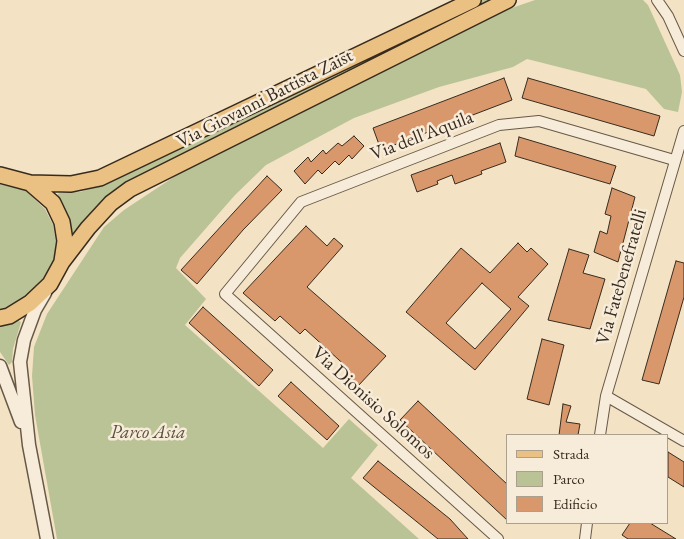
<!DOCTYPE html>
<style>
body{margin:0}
#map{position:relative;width:684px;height:539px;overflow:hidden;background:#f3e2c4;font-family:"EB Garamond",serif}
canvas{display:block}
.legend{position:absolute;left:506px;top:434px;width:162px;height:90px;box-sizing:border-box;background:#f7ecd9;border:1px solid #ab9f8e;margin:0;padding:6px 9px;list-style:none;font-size:15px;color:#382b1e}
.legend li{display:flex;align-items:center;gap:10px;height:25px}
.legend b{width:25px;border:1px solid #ab9f8e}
</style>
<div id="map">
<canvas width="684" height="539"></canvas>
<ul class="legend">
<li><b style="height:6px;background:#eac182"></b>Strada</li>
<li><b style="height:14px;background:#bac395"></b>Parco</li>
<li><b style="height:14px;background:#d9976c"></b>Edificio</li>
</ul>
</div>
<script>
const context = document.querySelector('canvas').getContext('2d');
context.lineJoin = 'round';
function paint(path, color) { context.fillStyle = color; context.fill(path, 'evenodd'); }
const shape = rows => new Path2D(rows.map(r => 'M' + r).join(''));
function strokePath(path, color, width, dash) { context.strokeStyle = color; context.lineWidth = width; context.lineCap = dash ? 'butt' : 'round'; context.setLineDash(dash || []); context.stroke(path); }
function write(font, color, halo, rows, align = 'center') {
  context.font = font + ' "EB Garamond",serif'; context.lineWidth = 5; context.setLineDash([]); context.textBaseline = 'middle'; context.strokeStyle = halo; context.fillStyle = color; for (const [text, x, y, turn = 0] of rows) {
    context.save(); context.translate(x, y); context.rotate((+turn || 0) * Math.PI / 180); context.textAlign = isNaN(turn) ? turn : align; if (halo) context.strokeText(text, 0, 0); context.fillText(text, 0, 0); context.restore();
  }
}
paint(shape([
 [479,0,497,0,124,184,89,215,74,235,72,231,69,217,57,195,59,193,80,192,107,184],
 [535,0,643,0,648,5,680,75,682,92,678,112,664,109,646,89,527,59,513,67,439,87,354,118,266,165,235,195,180,258,176,268,206,299,185,325,323,448,349,419,378,445,351,478,419,539,57,539,35,415,32,376,34,347,47,314,104,227,124,210,192,165,509,9],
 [0,184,26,191,45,209,53,225,56,242,54,261,45,280,26,298,0,312],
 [17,320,21,322,13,349,12,362,9,365,0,352,0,327]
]), '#bac395');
const building = shape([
 [504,78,512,100,381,150,373,128,504,78],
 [528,78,660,116,654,136,522,98,528,78],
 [354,136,364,146,352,159,349,155,339,165,335,161,322,174,318,170,305,184,294,171,308,157,311,162,323,150,326,154,338,143,342,146,354,136],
 [519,137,616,166,610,184,515,156,519,137],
 [500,143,506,162,481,171,482,174,455,184,452,175,437,181,438,184,417,192,411,175,500,143],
 [267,176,282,190,243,230,197,284,181,270,267,176],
 [612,188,635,197,618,262,594,252,600,231,607,234,611,216,605,214,612,188],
 [306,226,327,246,334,238,343,246,307,287,386,356,358,386,346,375,350,370,305,329,300,334,280,316,275,321,243,293,306,226],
 [518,243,527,252,531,248,548,264,518,297,529,306,475,370,406,312,461,248,490,273,518,243],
 [482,283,511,309,475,349,446,323,482,283],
 [569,249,589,255,583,273,605,279,590,329,548,320,569,249],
 [676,261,684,263,684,297,659,384,642,380,676,261],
 [203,307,273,370,259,386,189,323,203,307],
 [542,339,564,345,549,405,527,399,542,339],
 [291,382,339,426,327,440,278,396,291,382],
 [418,401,508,485,508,521,400,420,418,401],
 [563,404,571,406,566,422,580,424,578,435,559,435,563,404],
 [668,452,684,462,684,487,668,477,668,452],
 [378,461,450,519,468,539,438,539,363,478,378,461],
 [630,523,650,523,676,539,628,539,622,535,630,523]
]);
paint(building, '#d9976c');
strokePath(building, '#382b1e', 1);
const minor = shape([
 [657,0,668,16,684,51],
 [606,396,684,441],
 [600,435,606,396,684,131],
 [498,539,225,294,301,202,499,125,539,121,674,160],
 [585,539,587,523]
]);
const tertiary = shape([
 [45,293,35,310,24,340,20,362,29,445,47,539],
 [0,366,21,422]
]);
const primary = shape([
 [0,175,30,183,71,184,100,178,473,0],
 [30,183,53,203,62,222,65,241,62,261],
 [0,318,9,316,30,303,50,284,62,262,88,228,111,203,130,189,508,0]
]);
strokePath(minor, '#675948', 12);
strokePath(tertiary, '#675948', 15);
strokePath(primary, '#382b1e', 18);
strokePath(minor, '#f7ecd9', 10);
strokePath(tertiary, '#f7ecd9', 12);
strokePath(primary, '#eac182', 15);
write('19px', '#382b1e', '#f7ecd9', [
 ["Via Giovanni Battista Zaist",265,99,-27],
 ["Via dell'Aquila",422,136,-21],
 ["Via Fatebenefratelli",622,277,-74],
 ["Via Dionisio Solomos",373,403,42]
]);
write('italic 19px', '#58513c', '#f7ecd9', [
 ["Parco Asia",148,433]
]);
</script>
